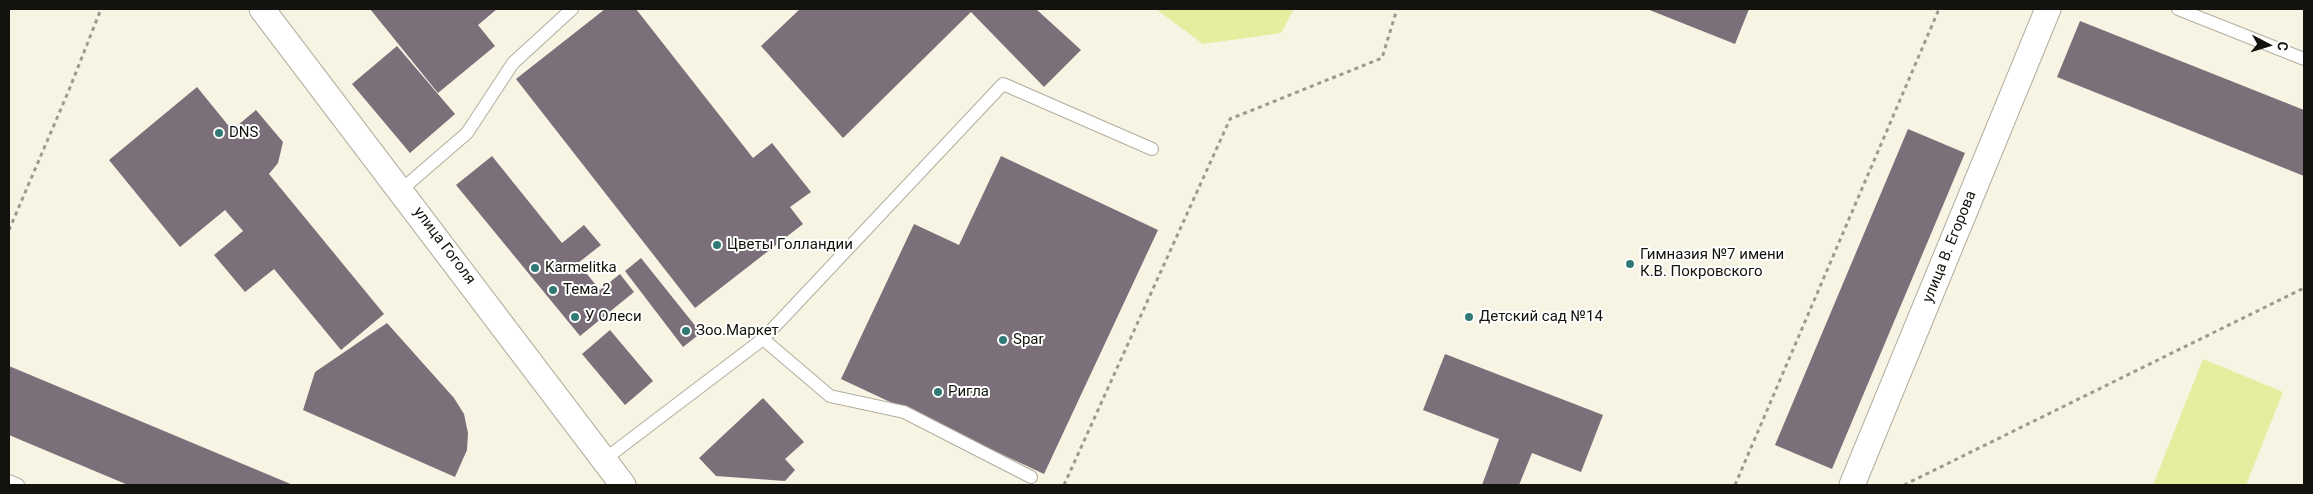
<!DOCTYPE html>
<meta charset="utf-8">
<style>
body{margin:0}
#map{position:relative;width:2313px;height:494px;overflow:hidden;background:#f7f4e3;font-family:Roboto,sans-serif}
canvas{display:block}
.frame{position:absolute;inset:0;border:10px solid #13120c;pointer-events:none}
.north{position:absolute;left:2243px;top:20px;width:50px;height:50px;-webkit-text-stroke:4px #fff;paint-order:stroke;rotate:95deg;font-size:14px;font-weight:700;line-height:20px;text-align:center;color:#13120c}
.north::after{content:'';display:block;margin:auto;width:18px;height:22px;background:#13120c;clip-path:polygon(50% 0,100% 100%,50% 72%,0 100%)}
</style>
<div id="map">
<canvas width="2313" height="494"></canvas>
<div class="frame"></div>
<div class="north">С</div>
</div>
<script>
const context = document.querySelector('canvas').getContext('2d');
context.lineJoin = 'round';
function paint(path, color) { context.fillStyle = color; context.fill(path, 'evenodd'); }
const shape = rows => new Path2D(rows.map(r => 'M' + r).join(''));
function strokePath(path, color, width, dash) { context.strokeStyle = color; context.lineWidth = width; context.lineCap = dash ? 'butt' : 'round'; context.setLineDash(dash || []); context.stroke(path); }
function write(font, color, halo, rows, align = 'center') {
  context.font = font + ' Roboto,sans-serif'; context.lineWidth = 4; context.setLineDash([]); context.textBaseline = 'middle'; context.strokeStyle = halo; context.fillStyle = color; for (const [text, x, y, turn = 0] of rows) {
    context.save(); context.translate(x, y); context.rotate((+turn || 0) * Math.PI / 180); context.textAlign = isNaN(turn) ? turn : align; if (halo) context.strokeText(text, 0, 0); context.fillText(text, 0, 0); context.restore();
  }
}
paint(shape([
 [1156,9,1294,9,1281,33,1203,44],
 [2203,359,2283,392,2246,485,2153,485]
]), '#e7ed9e');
paint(shape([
 [370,9,497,9,478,25,495,46,438,93],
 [605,9,636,9,753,158,772,143,811,192,790,207,803,224,695,308,516,79],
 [800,9,1036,9,1081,50,1044,87,971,12,843,138,761,46],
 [1647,9,1749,9,1735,44],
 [2080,21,2304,110,2304,176,2057,77],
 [397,46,455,114,410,153,352,84],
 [197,87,232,130,256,110,283,142,278,163,269,174,384,314,341,350,274,269,245,292,214,255,243,231,225,210,180,247,109,160],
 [1908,129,1965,153,1832,469,1775,445],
 [492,156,562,243,584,225,601,245,578,263,600,290,620,274,634,292,580,336,456,185],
 [1001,156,1158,230,1044,474,841,379,914,224,959,245],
 [641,258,701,333,683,347,625,271],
 [387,323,454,398,464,414,468,433,467,450,455,477,303,410,315,372],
 [610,330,653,381,625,405,582,354],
 [1445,354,1603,415,1581,472,1532,453,1519,485,1482,485,1499,439,1423,410],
 [9,366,293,485,128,485,9,435],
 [763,398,804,442,785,459,795,470,785,481,716,476,699,458]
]), '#7b6f7a');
const service = shape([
 [2178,9,2304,59],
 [401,190,467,133,513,63,572,9],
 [763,339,1003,84,1152,149],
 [605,459,763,339,830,396,904,412,1031,477],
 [9,481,18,485]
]);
const minor = shape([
 [262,9,623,485],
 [1852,485,2048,9]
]);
strokePath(service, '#b1ae9f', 14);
strokePath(minor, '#b1ae9f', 27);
strokePath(shape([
 [9,230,69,90,101,9],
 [1064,485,1230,119,1382,58,1397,9],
 [1735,485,1939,9],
 [1904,485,2304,288]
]), '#9d9a8e', 3, [4, 4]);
strokePath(service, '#fff', 12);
strokePath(minor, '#fff', 25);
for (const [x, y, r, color] of [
 [219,133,5,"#307975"],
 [717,245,5,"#307975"],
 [1630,264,5,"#307975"],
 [535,268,5,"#307975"],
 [553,290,5,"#307975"],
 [575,317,5,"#307975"],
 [1469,317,5,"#307975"],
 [686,331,5,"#307975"],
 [1003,340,5,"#307975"],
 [938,392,5,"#307975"]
]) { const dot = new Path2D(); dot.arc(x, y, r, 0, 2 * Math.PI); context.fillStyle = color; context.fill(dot); strokePath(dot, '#fff', 2); }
write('15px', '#13120c', '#fff', [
 ["DNS",229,133],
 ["Цветы Голландии",727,245],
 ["Гимназия №7 имени",1640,255],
 ["К.В. Покровского",1640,272],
 ["Karmelitka",545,268],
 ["Тема 2",563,290],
 ["У Олеси",585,317],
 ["Детский сад №14",1479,317],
 ["Зоо.Маркет",696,331],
 ["Spar",1013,340],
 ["Ригла",948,392]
], 'left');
write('15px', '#13120c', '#fff', [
 ["улица Гоголя",444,246,53],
 ["улица В. Егорова",1950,247,-68]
]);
</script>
